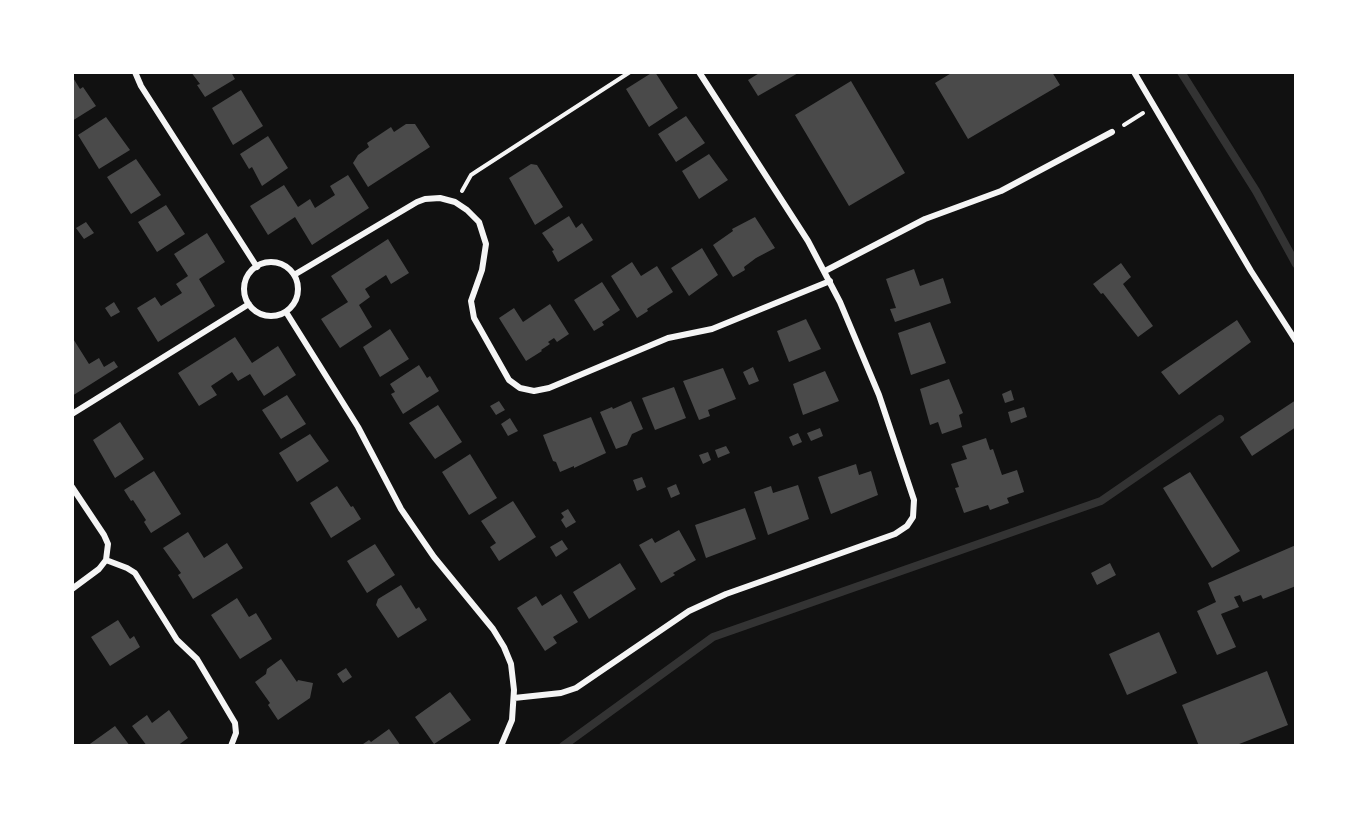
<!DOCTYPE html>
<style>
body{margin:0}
#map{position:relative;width:1368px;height:818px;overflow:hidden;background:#111;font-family:"Work Sans",sans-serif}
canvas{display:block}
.frame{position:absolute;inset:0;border:74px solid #fff;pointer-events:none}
</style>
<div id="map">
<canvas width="1368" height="818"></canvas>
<div class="frame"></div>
</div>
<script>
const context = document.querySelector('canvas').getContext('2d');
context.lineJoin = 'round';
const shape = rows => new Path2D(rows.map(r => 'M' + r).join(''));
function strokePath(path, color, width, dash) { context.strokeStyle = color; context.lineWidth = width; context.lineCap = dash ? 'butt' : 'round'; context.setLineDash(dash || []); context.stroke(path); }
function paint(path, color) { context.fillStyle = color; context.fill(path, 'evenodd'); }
strokePath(shape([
 [1181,72,1256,191,1296,264],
 [563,746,713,637,1101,501,1220,419]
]), '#333', 8);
paint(shape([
 [191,72,231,72,235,79,205,97,197,85,200,84],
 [653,72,655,72,678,108,649,127,626,89],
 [761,72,800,72,758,96,748,80],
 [953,72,1052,72,1060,85,968,139,935,83],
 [72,76,80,89,83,87,96,106,72,121],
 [851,81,905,173,849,206,795,115],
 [241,90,263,126,233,145,212,108],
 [686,116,705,143,676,162,658,134],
 [106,117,130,150,99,169,78,135],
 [406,124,415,124,430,147,368,187,353,163,358,155,369,147,367,143,391,127,394,132],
 [268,136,288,168,262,186,252,167,249,169,240,154],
 [709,154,728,180,699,199,682,171],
 [136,159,161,195,131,214,107,177],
 [531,164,537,165,563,207,535,225,509,178],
 [348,175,369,208,312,245,295,217,268,235,250,206,284,185,298,207,310,199,315,208,335,195,330,186],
 [166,205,185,234,157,252,138,222],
 [569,216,576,228,582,223,593,240,558,262,552,251,554,250,542,233],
 [755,217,775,248,756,258,744,267,745,270,733,277,713,245,733,231,732,229],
 [86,222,94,233,84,239,76,228],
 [207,233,225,262,199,279,215,306,158,342,137,308,155,297,161,306,182,293,176,284,188,276,174,254],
 [388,239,409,273,391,284,386,275,365,289,370,297,359,305,372,327,340,348,321,319,348,302,331,276],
 [702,248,718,275,689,296,671,268],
 [632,262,641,276,657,266,673,292,647,309,648,311,637,318,611,276],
 [1121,263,1131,277,1123,284,1153,326,1138,337,1103,293,1101,294,1093,284],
 [914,269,920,286,943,278,951,303,895,322,890,309,896,308,886,279],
 [602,282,620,310,602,322,604,325,594,331,574,300],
 [114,302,120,312,111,317,105,308],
 [550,304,569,334,557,342,554,338,548,342,550,344,541,350,542,351,526,361,499,318,514,308,523,322],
 [806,319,821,349,789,362,777,331],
 [1237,320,1251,342,1179,395,1161,372],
 [930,322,946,363,911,375,898,333],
 [390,329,409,359,380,377,363,347],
 [72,337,89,364,99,358,104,367,114,361,118,367,72,396],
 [235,337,252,363,278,346,296,375,264,396,250,374,238,381,232,372,211,386,217,395,199,406,178,373],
 [419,365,427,378,430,376,439,391,403,414,391,394,395,392,390,384],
 [753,367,759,381,749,385,743,372],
 [723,368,736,399,708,410,710,416,699,420,683,381],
 [825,371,839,401,803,415,793,384],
 [949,379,963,413,959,415,962,427,942,434,938,422,930,425,920,389],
 [674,387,686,418,655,430,642,398],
 [1011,390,1014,400,1005,403,1002,394],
 [287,395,306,424,281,439,262,410],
 [1296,400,1296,427,1252,456,1240,437],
 [499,401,505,410,496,415,490,406],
 [631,401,643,429,632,434,627,445,616,449,600,412,612,407,613,409],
 [438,405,462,442,435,459,409,423],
 [1024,407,1027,417,1011,423,1008,412],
 [591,417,606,453,574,468,574,466,560,472,556,462,553,461,543,435],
 [510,418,518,431,508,436,501,424],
 [120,422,144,459,115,478,93,440],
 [820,428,823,436,811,441,807,433],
 [798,433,802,442,793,446,789,437],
 [310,434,329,461,297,482,279,453],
 [986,438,990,450,993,449,1002,475,1017,470,1024,492,1007,498,1009,503,990,510,988,505,964,513,955,488,959,487,951,464,967,459,962,446],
 [726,446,730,453,718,458,715,450],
 [708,452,711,460,703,464,699,455],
 [470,454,497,498,469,515,442,472],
 [856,464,859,475,871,471,878,495,831,514,818,477],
 [154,471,181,514,151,533,144,522,146,520,133,500,131,501,124,490],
 [1190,472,1240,551,1212,568,1163,488],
 [642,477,646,487,637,491,633,480],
 [676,484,680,494,671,498,667,488],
 [798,485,809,519,768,535,754,492,771,486,773,493],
 [337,486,351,507,353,506,361,519,331,538,310,503],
 [513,501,536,537,499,561,490,547,496,543,481,521],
 [745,508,756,539,706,558,695,525],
 [568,509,576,522,566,528,561,520,564,517,561,513],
 [679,530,696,560,673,573,675,575,661,583,639,545,652,538,655,543],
 [188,532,204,558,227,543,243,568,193,599,178,575,181,573,163,548],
 [562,540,568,549,556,557,550,547],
 [375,544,395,575,367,593,347,561],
 [1296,545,1296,586,1263,599,1261,595,1243,602,1240,595,1234,597,1239,607,1221,614,1236,647,1217,655,1197,611,1216,602,1208,583],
 [620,563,636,589,589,619,573,592],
 [1110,563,1116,575,1097,585,1091,573],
 [401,585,416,609,419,607,427,620,398,638,376,605,378,599],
 [561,594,578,622,553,637,557,643,545,651,517,608,536,596,542,606],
 [237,598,249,617,256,613,272,639,240,659,211,615],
 [118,620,130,639,134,636,140,647,110,666,91,637],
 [1159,632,1177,673,1127,695,1109,654],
 [281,659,297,682,298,680,313,683,310,698,278,720,268,705,270,703,255,682,266,674,267,669],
 [346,668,352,677,343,683,337,674],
 [1267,671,1288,725,1234,746,1199,746,1182,705],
 [450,692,471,720,434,744,415,717],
 [169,710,188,738,177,746,147,746,132,726,147,715,152,723],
 [115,726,130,746,87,746],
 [389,729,401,746,360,746,369,740,371,742]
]), '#4a4a4a');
strokePath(shape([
 [1124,125,1143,113],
 [462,191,471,175,477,171,630,72]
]), '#f5f5f5', 4);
strokePath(shape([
 [135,72,141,86,257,267],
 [1134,72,1251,271,1296,341],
 '244 289a27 27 0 1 1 54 0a27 27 0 1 1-54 0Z',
 [825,271,925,219,1001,191,1112,132],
 [294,275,417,202,425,199,440,198,455,202,467,210,479,222,486,244,482,270,471,301,474,318,509,380,520,388,534,391,549,388,668,338,712,329,830,281],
 [286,312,358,427,401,509,434,557,493,629,504,647,511,664,514,690,512,720,501,746],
 [72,414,249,304],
 [72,487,104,535,108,544,106,560,99,569,72,589],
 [106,560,127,568,135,573,177,640,197,659,235,723,236,733,231,746],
 [514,698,561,693,576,688,689,611,726,594,895,534,907,526,913,517,914,500,879,395,840,302,808,241,699,72]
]), '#f5f5f5', 6);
</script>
